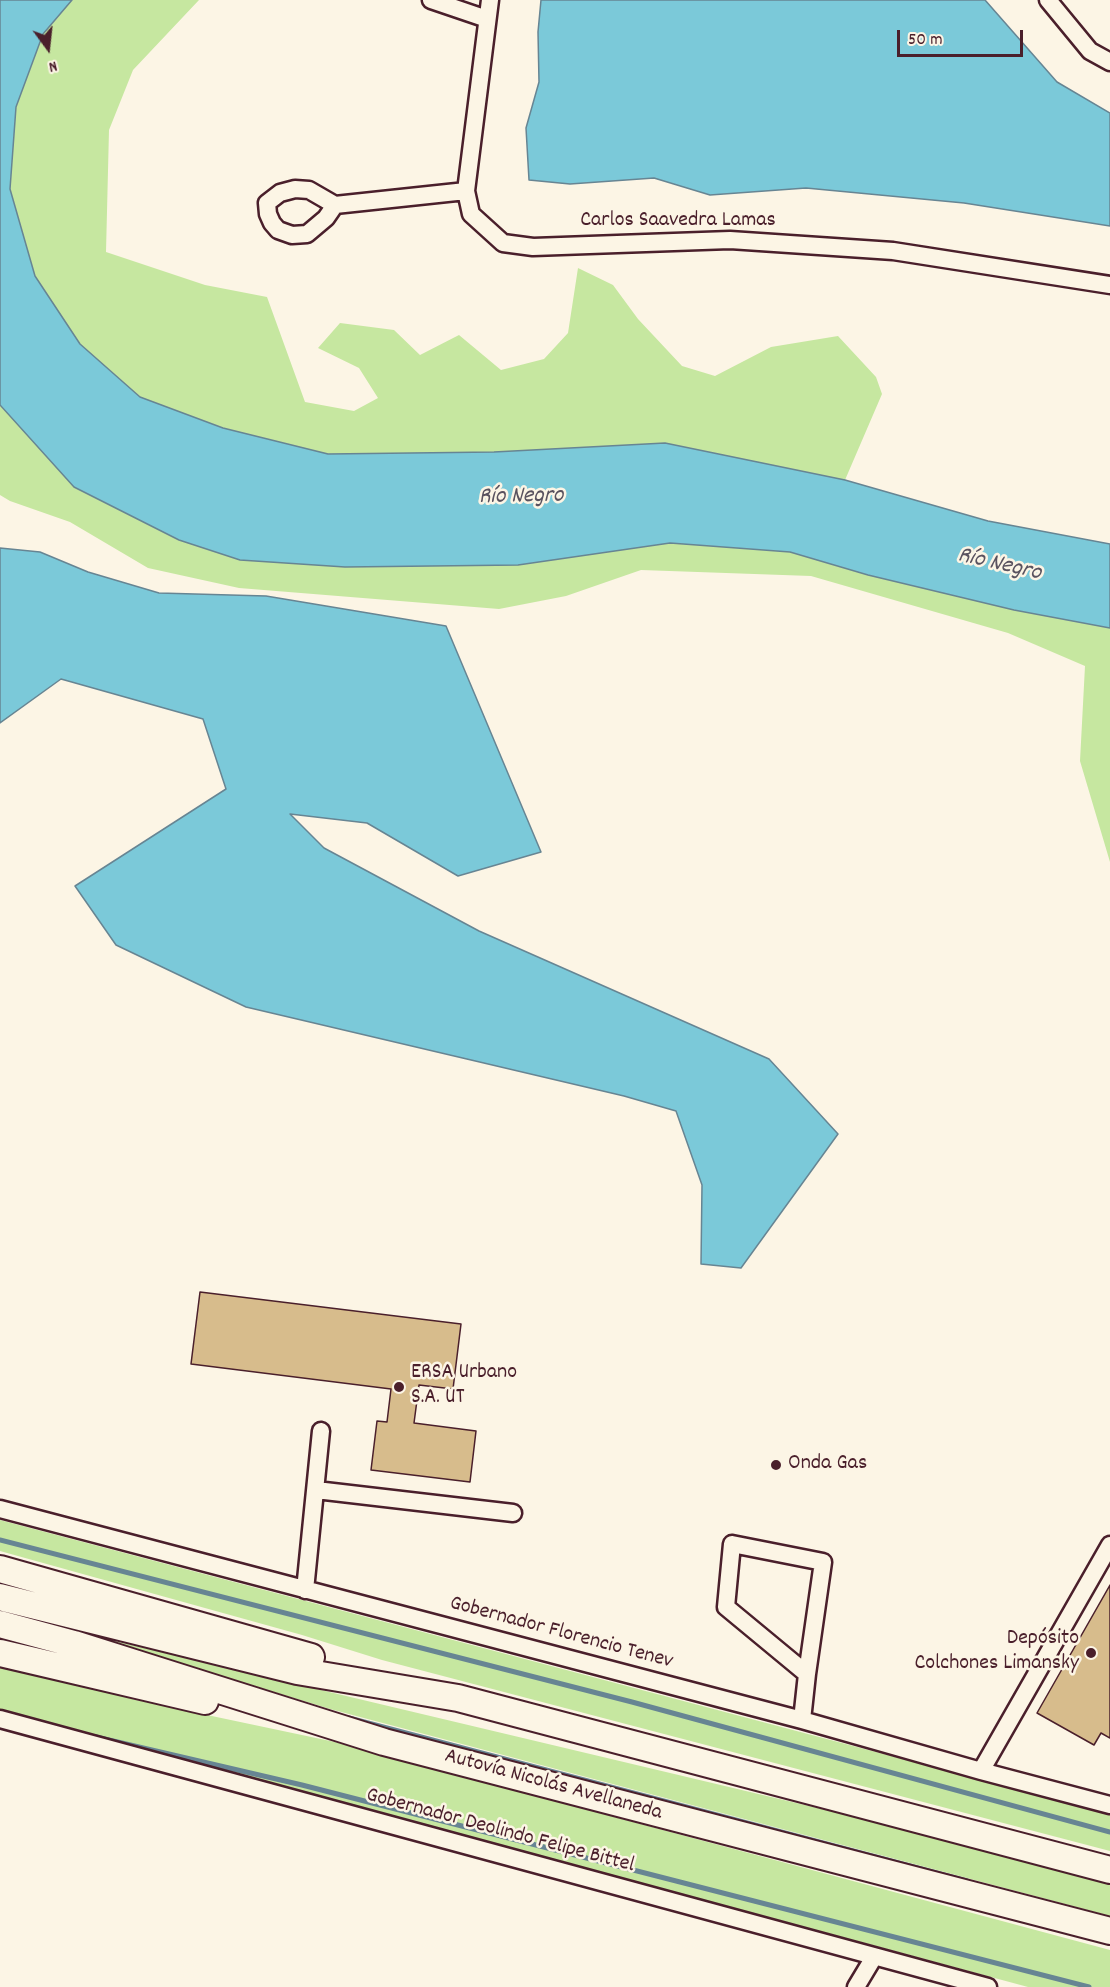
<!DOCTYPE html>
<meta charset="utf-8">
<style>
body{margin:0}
#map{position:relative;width:1110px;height:1987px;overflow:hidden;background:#fcf5e5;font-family:Dekko,sans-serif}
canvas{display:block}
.north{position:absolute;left:18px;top:18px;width:60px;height:60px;-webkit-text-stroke:4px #fcf5e5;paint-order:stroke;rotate:165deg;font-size:16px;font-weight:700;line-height:24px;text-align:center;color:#4a1f2b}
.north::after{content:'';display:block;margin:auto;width:21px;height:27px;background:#4a1f2b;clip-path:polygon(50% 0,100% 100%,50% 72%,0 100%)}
.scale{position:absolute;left:897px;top:30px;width:126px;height:27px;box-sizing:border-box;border:3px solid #4a1f2b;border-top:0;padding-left:8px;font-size:18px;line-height:21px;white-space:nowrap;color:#4a1f2b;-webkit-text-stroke:4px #fcf5e5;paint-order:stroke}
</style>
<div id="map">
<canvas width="1110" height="1987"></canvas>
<div class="north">N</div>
<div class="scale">50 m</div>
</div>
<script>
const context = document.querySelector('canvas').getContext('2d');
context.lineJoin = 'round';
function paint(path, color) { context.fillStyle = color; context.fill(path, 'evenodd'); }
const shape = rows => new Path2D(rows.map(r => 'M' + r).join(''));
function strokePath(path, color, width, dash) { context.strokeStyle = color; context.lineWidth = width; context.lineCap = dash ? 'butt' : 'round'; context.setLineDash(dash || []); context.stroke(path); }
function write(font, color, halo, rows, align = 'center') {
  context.font = font + ' Dekko,sans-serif'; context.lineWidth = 5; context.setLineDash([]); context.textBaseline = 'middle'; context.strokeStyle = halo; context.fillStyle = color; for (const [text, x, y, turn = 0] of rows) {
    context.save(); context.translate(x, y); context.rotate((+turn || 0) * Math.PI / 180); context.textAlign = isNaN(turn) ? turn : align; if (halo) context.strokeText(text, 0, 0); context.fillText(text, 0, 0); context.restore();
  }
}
paint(shape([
 [72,0,199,0,133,70,109,130,106,252,205,285,267,297,305,402,354,411,378,398,359,368,318,348,340,323,394,330,420,355,459,335,501,370,544,359,568,333,578,268,613,285,638,319,682,366,715,376,771,347,838,336,876,377,882,394,845,480,746,460,494,452,328,454,223,428,140,397,80,344,35,276,10,189,16,107,43,34],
 [0,405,4,410,518,565,670,543,790,552,868,575,1014,610,1110,628,1110,862,1080,761,1085,666,1008,633,811,576,641,570,566,596,499,609,239,588,148,568,70,522,10,501,0,495],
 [0,1520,1110,1814,1110,1851,382,1660,302,1635,0,1551],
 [77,1632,851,1816,1110,1884,1110,1916,330,1709],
 [0,1663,136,1700,335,1742,1110,1950,1110,1987,1028,1987,0,1710]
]), '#c6e7a0');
const water = shape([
 [0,0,72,0,43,34,16,107,10,189,35,276,80,344,140,397,223,428,328,454,494,452,665,443,845,480,988,521,1110,544,1110,628,1014,610,868,575,790,552,670,543,518,565,345,567,240,560,179,540,74,487,0,405,0,0],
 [541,0,985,0,1057,82,1110,113,1110,226,964,203,806,188,710,195,654,178,570,184,529,180,526,128,539,82,538,32,541,0],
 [0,548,40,552,88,572,159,593,266,596,446,626,541,852,458,876,367,823,290,814,324,848,479,931,769,1059,838,1134,741,1268,701,1264,702,1185,676,1111,624,1096,246,1007,116,945,75,886,226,789,203,719,61,679,0,723,0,548]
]);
paint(water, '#7bc9d9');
strokePath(water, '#678593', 1.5);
strokePath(shape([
 [0,1540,632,1702,1110,1832],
 [349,1718,967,1881],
 [96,1737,302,1785,1089,1987]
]), '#678593', 5);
const building = shape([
 [200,1292,461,1324,453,1389,419,1385,414,1423,476,1431,470,1482,371,1470,377,1421,387,1422,391,1389,191,1364,200,1292],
 [1110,1585,1110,1738,1101,1733,1094,1745,1037,1713,1110,1585]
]);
paint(building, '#d7bc8c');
strokePath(building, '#4a1f2b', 1.5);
const minor = shape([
 [431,0,487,19],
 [490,0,466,191,471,214,503,243,533,247,730,240,893,251,1110,285],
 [1048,0,1090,51,1110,62],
 [335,205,326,218,307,234,292,235,278,230,272,223,268,214,267,203,280,193,295,189,309,190,335,205,466,191],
 [316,1490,513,1513],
 [0,1509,802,1720,981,1771,1110,1805],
 [305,1590,321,1431],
 [0,1719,988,1987],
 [802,1720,807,1674,726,1607,732,1544,823,1562,807,1674],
 [981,1771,1110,1545],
 [856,1987,874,1957]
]);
const highway = shape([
 [0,1569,311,1657],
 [0,1597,297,1671,458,1698,1110,1870],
 [0,1624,74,1644,384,1742,1110,1931],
 [0,1653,205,1701]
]);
strokePath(minor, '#4a1f2b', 21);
strokePath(highway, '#4a1f2b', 30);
strokePath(minor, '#fcf5e5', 16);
strokePath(highway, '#fcf5e5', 26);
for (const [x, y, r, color] of [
 [399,1387,6,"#4a1f2b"],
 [776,1465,6,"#4a1f2b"],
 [1091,1653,6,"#4a1f2b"]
]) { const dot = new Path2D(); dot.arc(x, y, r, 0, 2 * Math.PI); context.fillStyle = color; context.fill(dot); strokePath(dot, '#fcf5e5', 2); }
write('22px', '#4a1f2b', '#fcf5e5', [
 ["Carlos Saavedra Lamas",678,222],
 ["Gobernador Florencio Tenev",561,1634,15],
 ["Autovía Nicolás Avellaneda",553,1786,15],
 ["Gobernador Deolindo Felipe Bittel",500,1832,15]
]);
write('22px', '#4a1f2b', '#fcf5e5', [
 ["ERSA Urbano",411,1374],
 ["S.A. UT",411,1399],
 ["Onda Gas",788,1465],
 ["Depósito",1079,1640,"right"],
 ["Colchones Limansky",1079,1665,"right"]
], 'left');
write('italic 24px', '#59525f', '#fcf5e5', [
 ["Río Negro",521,498,-1],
 ["Río Negro",999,566,13]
]);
</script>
